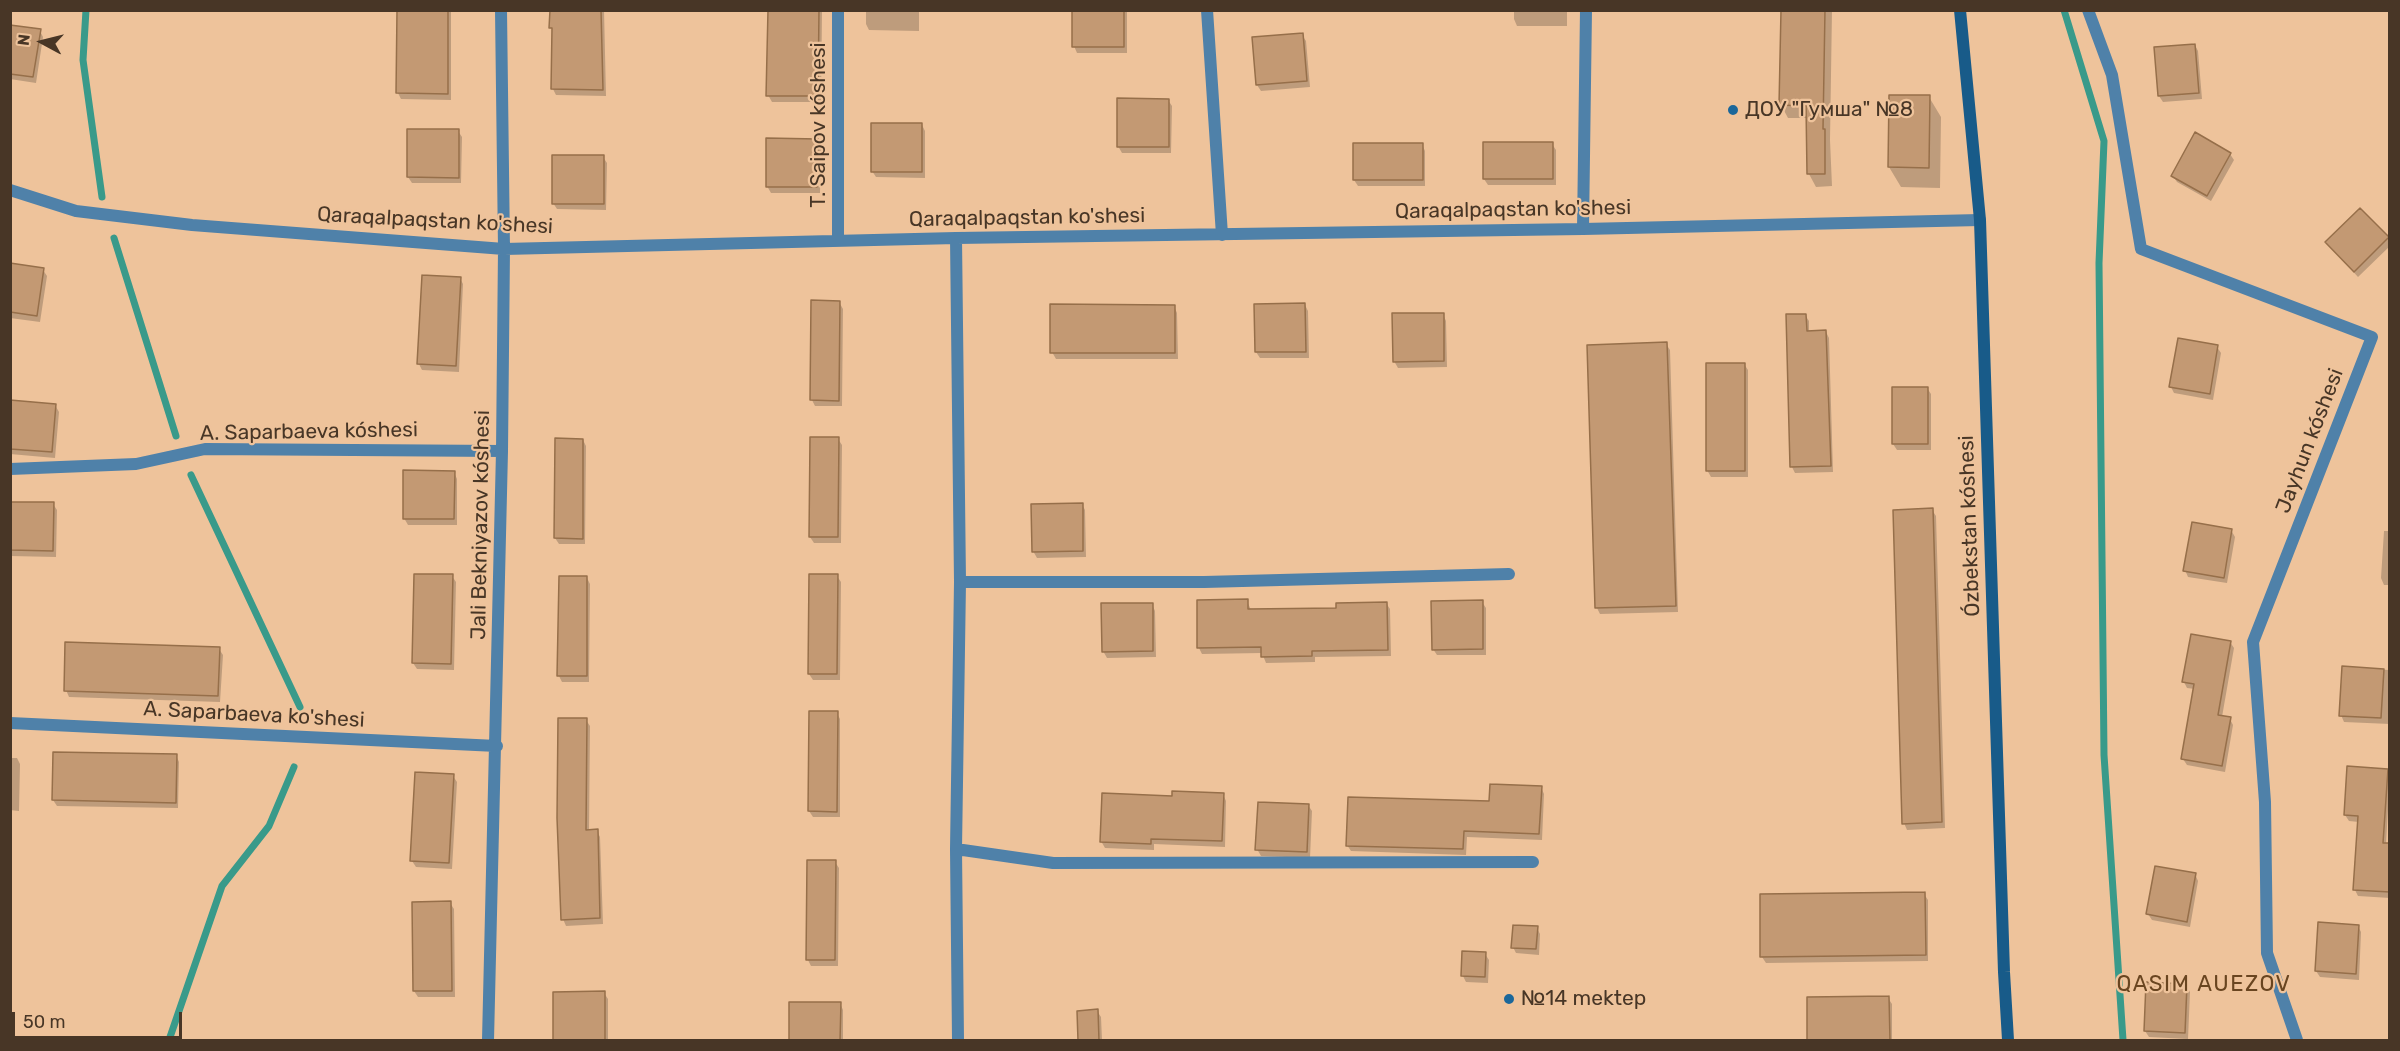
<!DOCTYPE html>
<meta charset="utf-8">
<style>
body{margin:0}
#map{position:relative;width:2400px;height:1051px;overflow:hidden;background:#eec39b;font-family:Rubik,sans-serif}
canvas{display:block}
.frame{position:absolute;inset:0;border:12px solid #483626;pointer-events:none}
.north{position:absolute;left:12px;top:12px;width:60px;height:60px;-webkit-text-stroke:4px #eec39b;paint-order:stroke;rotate:277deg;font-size:16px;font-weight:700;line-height:24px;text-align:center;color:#483626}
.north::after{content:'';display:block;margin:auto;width:21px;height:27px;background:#483626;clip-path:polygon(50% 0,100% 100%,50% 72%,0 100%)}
.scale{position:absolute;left:12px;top:1012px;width:170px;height:27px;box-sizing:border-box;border:3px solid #483626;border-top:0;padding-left:8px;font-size:18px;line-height:21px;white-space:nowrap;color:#483626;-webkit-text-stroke:4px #eec39b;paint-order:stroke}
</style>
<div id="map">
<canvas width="2400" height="1051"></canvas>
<div class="frame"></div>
<div class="north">N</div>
<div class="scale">50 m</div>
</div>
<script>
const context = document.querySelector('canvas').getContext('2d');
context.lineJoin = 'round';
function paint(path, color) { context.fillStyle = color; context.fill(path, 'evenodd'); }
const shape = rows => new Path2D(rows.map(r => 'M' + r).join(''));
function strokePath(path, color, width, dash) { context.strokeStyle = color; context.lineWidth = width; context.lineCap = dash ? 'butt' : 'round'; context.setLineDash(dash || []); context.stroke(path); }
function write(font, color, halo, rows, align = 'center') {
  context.font = font + ' Rubik,sans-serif'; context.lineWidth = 4.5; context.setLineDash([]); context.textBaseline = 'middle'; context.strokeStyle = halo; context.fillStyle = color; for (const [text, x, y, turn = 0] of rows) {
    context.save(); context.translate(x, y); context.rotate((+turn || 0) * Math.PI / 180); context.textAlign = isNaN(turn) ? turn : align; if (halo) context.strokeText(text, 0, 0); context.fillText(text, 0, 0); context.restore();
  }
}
paint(shape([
 [399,10,451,10,451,100,401,99,398,93],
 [551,10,604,10,606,96,556,95,553,89,554,32,551,27],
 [769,10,822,10,821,102,772,102,768,95],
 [866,10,919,10,919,31,869,30,866,24],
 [1074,10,1127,10,1127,53,1077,53,1074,46],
 [1514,10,1567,10,1567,26,1517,26,1514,19],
 [1783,10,1832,10,1830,140,1832,186,1816,187,1809,174,1808,118,1788,118,1781,105],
 [10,26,40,31,43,37,36,83,10,79],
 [1302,35,1306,41,1310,87,1261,91,1257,85,1253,38],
 [2195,45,2198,51,2202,99,2163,102,2159,96],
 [1929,97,1941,117,1940,188,1901,187,1889,167],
 [1168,100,1172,106,1171,153,1122,153,1118,146],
 [922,125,925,131,925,178,876,177,872,171],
 [458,131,462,137,461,183,412,183,408,177],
 [817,140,821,146,820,193,771,193,767,186],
 [1422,144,1425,151,1425,186,1358,186,1354,180],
 [1552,144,1556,150,1556,185,1488,185,1484,179],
 [2230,154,2234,160,2211,201,2177,182,2173,176],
 [603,157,607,163,606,210,557,209,553,203],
 [2360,210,2388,238,2390,246,2358,277,2327,243],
 [10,265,43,270,47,276,40,322,10,318],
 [460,278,463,284,459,372,422,370,419,364],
 [839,302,843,309,842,406,815,406,812,400],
 [1305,305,1308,311,1309,358,1260,358,1256,352,1255,306],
 [1174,306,1177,313,1178,359,1056,359,1052,352],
 [1443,314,1446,321,1447,367,1398,368,1394,361],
 [1805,315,1809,321,1809,332,1826,332,1829,338,1833,472,1795,473,1792,467,1787,316],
 [1666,344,1670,350,1678,612,1600,614,1597,608],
 [2217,347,2221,353,2213,400,2174,393,2171,387],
 [1744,364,1748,370,1748,477,1711,477,1707,470],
 [1927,388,1931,394,1931,450,1897,450,1893,444],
 [10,402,55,405,59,412,55,458,10,454],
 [838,439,842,445,841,543,814,543,810,537],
 [583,440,586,446,585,544,559,544,555,538],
 [454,472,457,479,457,525,408,525,404,518],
 [10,503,53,504,57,510,56,557,10,556],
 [1082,504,1085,510,1086,557,1037,558,1033,551],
 [1932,510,1936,516,1945,828,1907,830,1904,823],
 [2231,530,2235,537,2227,583,2188,577,2185,570],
 [2384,531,2390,531,2390,585,2384,585,2381,578],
 [452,576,456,582,454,670,417,669,413,663],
 [837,576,841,582,840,680,813,680,809,674],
 [587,578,590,584,589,682,562,682,559,676],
 [1247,601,1251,610,1337,609,1386,603,1390,609,1391,656,1315,657,1315,662,1266,663,1262,653,1202,654,1199,648],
 [1482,602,1486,608,1486,655,1437,655,1433,649],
 [1152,604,1155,611,1156,657,1107,658,1103,651],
 [2230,642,2234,648,2222,717,2230,719,2233,725,2225,772,2187,765,2183,759,2195,689,2187,688,2184,682],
 [219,649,223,655,220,702,69,697,66,690],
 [2344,668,2390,670,2390,724,2344,722,2341,715],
 [837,713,840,719,840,817,813,817,809,811],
 [586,720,590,726,589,831,597,831,600,837,603,924,566,926,563,919],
 [176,755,179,762,178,808,57,806,53,800],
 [10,758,17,758,20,764,19,811,10,810],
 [2387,770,2390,775,2386,844,2390,844,2390,898,2358,896,2355,890,2359,822,2349,821,2345,815],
 [453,776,457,782,452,869,416,867,412,861],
 [1541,787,1544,794,1542,840,1467,837,1466,855,1351,851,1347,845],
 [1223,794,1226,801,1225,847,1154,844,1154,850,1105,848,1101,841,1173,798],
 [1308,805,1312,811,1310,858,1261,856,1257,849],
 [835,862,839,868,838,966,811,966,808,960],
 [2195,874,2198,881,2190,927,2152,920,2148,914],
 [1924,894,1928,900,1928,961,1766,963,1762,957,1761,895],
 [450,903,454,909,455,997,418,997,414,991],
 [2358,926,2361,932,2359,980,2320,977,2316,971],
 [1537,928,1540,934,1539,955,1516,953,1513,947],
 [1485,954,1489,960,1488,983,1466,982,1463,976],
 [2186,985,2190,992,2188,1039,2149,1037,2145,1031],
 [604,993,608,999,608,1040,555,1040],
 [1888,998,1892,1004,1892,1040,1808,1040],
 [840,1003,843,1010,843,1040,790,1040],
 [1097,1011,1101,1017,1102,1040,1080,1040]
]), '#0003');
strokePath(shape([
 [86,10,83,60,102,197],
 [2064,10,2104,141,2099,263,2104,755,2123,1040],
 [114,238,176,436],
 [191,475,300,707],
 [169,1040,222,886,269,826,294,767]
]), '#399a8a', 7);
const building = shape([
 [397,10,448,10,448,94,396,93,397,10],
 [550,10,601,10,603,90,551,89,552,28,549,28,550,10],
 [768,10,819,10,818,96,766,96,768,10],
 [1072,10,1124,10,1124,47,1072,47,1072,10],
 [1781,10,1825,10,1823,129,1825,129,1825,174,1807,174,1806,106,1779,105,1781,10],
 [10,25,41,29,33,77,10,74,10,25],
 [1303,33,1307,81,1256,85,1252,37,1303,33],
 [2195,44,2199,93,2158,96,2154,47,2195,44],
 [1889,95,1930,95,1929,168,1888,167,1889,95],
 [1117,98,1169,99,1169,147,1117,147,1117,98],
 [871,123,922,123,922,172,871,172,871,123],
 [407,129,459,129,459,178,407,177,407,129],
 [2195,132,2231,153,2207,196,2171,176,2195,132],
 [766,138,818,139,817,187,766,187,766,138],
 [1483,142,1553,142,1553,179,1483,179,1483,142],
 [1353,143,1423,143,1423,180,1353,180,1353,143],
 [552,155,604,155,604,204,552,204,552,155],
 [2360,208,2389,237,2354,272,2325,242,2360,208],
 [10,263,44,268,37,316,10,312,10,263],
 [422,275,461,277,456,366,417,364,422,275],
 [811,300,840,301,839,401,810,400,811,300],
 [1305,303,1306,352,1255,352,1254,304,1305,303],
 [1050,304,1175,305,1175,353,1050,353,1050,304],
 [1392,313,1444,313,1444,361,1393,362,1392,313],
 [1786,314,1806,314,1807,331,1826,330,1831,466,1790,467,1786,314],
 [2178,338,2218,345,2210,394,2169,387,2178,338],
 [1667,342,1676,606,1595,608,1587,345,1667,342],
 [1706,363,1745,363,1745,471,1706,471,1706,363],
 [1892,387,1928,387,1928,444,1892,444,1892,387],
 [10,400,56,404,52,452,10,449,10,400],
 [810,437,839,437,838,537,809,537,810,437],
 [555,438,583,439,583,539,554,538,555,438],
 [403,470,455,471,454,519,403,519,403,470],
 [10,502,54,502,53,551,10,550,10,502],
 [1083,503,1083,551,1032,552,1031,504,1083,503],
 [1933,508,1942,822,1902,824,1893,510,1933,508],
 [2192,522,2232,529,2224,578,2183,571,2192,522],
 [414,574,453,574,451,664,412,663,414,574],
 [809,574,838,574,837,674,808,674,809,574],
 [559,576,587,576,587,676,557,676,559,576],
 [1248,599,1248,609,1336,608,1336,603,1387,602,1388,650,1312,651,1312,656,1261,657,1261,647,1197,648,1197,600,1248,599],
 [1483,600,1483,649,1432,650,1431,601,1483,600],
 [1101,603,1153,603,1153,651,1102,652,1101,603],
 [2191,634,2231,641,2218,715,2231,717,2222,766,2181,759,2194,684,2182,682,2191,634],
 [65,642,220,647,218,696,64,691,65,642],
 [2342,666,2384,669,2381,718,2339,716,2342,666],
 [809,711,838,711,837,812,808,811,809,711],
 [558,718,587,718,586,830,598,829,600,918,561,920,557,818,558,718],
 [53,752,177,754,176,803,52,800,53,752],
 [2347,766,2388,769,2383,843,2390,843,2390,892,2353,890,2358,816,2344,815,2347,766],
 [415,772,454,774,449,863,410,861,415,772],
 [1490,784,1542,786,1539,834,1464,831,1463,849,1346,846,1348,797,1489,801,1490,784],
 [1172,791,1224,793,1222,841,1151,839,1151,844,1100,842,1102,793,1172,796,1172,791],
 [1258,802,1309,804,1307,852,1255,850,1258,802],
 [807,860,836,860,835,960,806,960,807,860],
 [2155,866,2196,873,2187,922,2146,914,2155,866],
 [1925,892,1926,955,1760,957,1760,894,1925,892],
 [451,901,452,991,413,991,412,902,451,901],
 [2318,922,2359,925,2356,974,2315,971,2318,922],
 [1513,925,1538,926,1536,949,1511,948,1513,925],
 [1462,951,1486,952,1485,977,1461,976,1462,951],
 [2146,982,2187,984,2185,1033,2144,1031,2146,982],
 [605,991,605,1040,553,1040,553,992,605,991],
 [1889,996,1890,1041,1807,1041,1807,997,1889,996],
 [789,1002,841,1002,840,1041,789,1041,789,1002],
 [1098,1009,1099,1041,1078,1041,1077,1011,1098,1009]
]);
paint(building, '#c39973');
strokePath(building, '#966f4a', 1.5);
strokePath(shape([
 [1207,10,1222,235],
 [2088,10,2112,75,2141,249,2372,337,2253,642,2265,802,2267,953,2297,1040],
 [10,190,76,211,192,225,504,249,956,238,1583,229,1980,220],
 [1583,229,1586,10],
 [956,238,960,582,956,849,958,1040],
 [838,240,838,10],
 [10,469,136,464,205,449,502,451],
 [960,582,1204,582,1509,574],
 [10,723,497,746],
 [956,849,1053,863,1533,862],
 [488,1040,502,451,504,249,501,10]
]), '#4f81a9', 12);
strokePath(shape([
 [1960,10,1980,220,2004,972,2008,1040]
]), '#185b89', 12);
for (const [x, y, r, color] of [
 [1733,110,6,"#1b679a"],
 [1509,999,6,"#1b679a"]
]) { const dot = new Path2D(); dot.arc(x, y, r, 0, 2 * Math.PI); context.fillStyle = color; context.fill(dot); strokePath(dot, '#eec39b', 2); }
write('21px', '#483626', '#eec39b', [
 ["ДОУ \"Гумша\" №8",1745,110],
 ["№14 mektep",1521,999]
], 'left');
write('21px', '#483626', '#eec39b', [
 ["T. Saipov kóshesi",819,125,-90],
 ["Qaraqalpaqstan ko'shesi",1513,210,-1],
 ["Qaraqalpaqstan ko'shesi",1027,218,-1],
 ["Qaraqalpaqstan ko'shesi",435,221,3],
 ["A. Saparbaeva kóshesi",309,432,-1],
 ["Jayhun kóshesi",2310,441,-69],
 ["Jali Bekniyazov kóshesi",481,525,-89],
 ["Ózbekstan kóshesi",1970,526,-92],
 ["A. Saparbaeva ko'shesi",254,715,3]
]);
context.letterSpacing = '1.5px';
write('22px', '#694520', '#eec39b', [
 ["QASIM AUEZOV",2204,985]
]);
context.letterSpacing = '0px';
</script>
